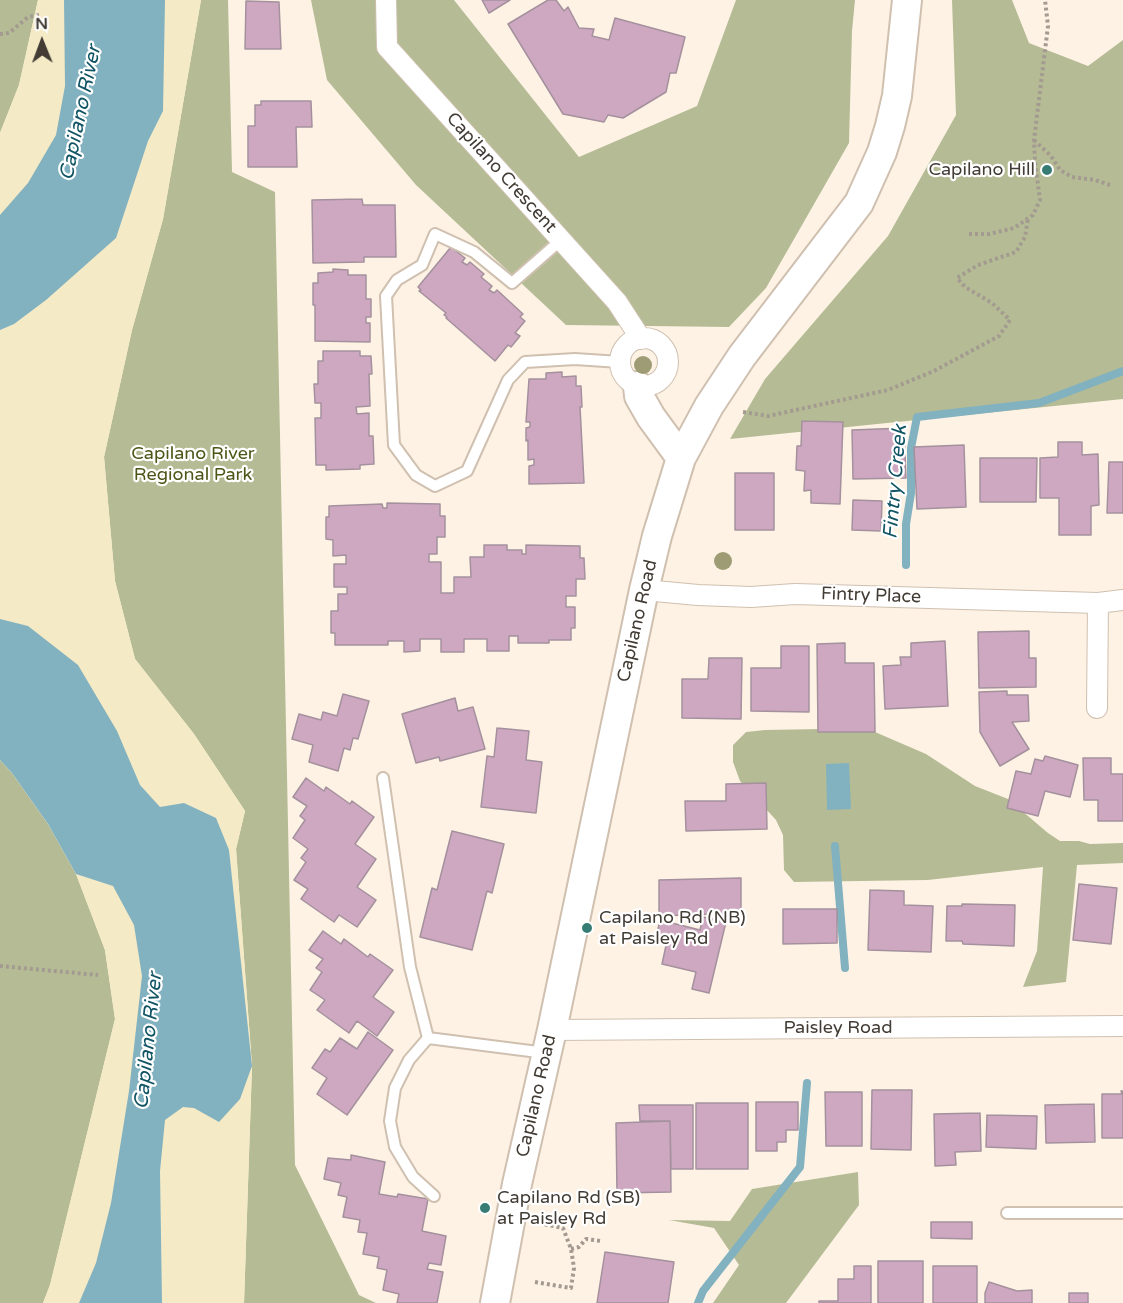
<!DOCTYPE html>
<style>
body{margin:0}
#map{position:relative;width:1123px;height:1303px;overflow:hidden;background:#fef2e5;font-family:"Varela Round",sans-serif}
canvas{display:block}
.north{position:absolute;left:12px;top:12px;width:60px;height:60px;-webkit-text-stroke:4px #fff;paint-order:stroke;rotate:359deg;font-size:16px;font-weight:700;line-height:24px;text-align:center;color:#423c35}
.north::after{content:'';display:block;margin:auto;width:21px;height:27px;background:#423c35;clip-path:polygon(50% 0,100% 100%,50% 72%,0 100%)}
</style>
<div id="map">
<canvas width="1123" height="1303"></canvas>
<div class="north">N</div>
</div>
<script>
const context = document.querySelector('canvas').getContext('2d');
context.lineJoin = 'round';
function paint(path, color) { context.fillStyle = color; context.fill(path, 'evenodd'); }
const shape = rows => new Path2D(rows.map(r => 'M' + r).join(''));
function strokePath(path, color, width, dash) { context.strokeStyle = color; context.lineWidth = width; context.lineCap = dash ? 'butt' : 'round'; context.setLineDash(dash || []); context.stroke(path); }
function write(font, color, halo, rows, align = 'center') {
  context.font = font + ' "Varela Round",sans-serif'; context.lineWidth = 4.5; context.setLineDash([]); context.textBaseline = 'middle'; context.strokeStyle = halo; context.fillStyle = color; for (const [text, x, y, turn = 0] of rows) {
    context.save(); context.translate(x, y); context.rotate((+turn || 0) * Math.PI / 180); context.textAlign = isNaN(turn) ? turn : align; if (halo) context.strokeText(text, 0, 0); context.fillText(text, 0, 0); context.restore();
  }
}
paint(shape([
 [0,0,38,0,19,85,0,133],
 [201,0,228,0,232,172,275,192,295,1165,359,1295,376,1303,244,1303,252,1066,236,849,245,811,194,734,135,659,115,581,104,457,132,330,163,219],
 [311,0,454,0,579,157,697,106,736,0,855,0,852,31,849,143,766,288,729,327,566,325,416,185,327,80],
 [952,0,1012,0,1029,43,1088,66,1123,40,1123,399,730,439,765,379,888,236,956,115],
 [821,729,859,729,875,732,926,754,975,786,1008,799,1048,833,1060,841,1079,841,1090,844,1123,843,1123,863,1077,865,1066,982,1023,987,1037,951,1043,867,928,880,794,882,784,870,783,835,776,820,740,781,733,762,733,745,746,732,765,730],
 [0,760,12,773,48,824,76,874,105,950,115,1019,50,1285,43,1303,0,1303],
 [858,1172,859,1205,786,1303,713,1303,739,1265,714,1228,669,1220,730,1221,752,1189]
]), '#b5bc95');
paint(shape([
 [38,0,201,0,163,219,132,330,104,457,115,581,135,659,194,734,245,811,236,849,252,1066,244,1303,43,1303,50,1285,115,1019,105,950,76,874,48,824,12,773,0,760,0,133,19,85]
]), '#f4eac5');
paint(shape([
 [64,0,165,0,163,111,148,141,116,238,46,300,14,324,0,330,0,215,28,183,56,135,65,86],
 [0,619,28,626,78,665,117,731,140,785,160,807,184,803,216,818,229,850,252,1066,240,1099,219,1122,194,1108,183,1107,165,1120,160,1171,162,1303,79,1303,96,1263,111,1203,129,1091,142,976,134,925,113,886,76,874,48,824,12,773,0,760],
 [849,763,851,809,827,810,826,764]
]), '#82b1c0');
strokePath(shape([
 [906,565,906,524,911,493,911,448,917,417,1039,403,1123,371],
 [835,846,845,968],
 [698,1303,703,1291,800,1167,807,1083]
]), '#82b1c0', 8);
const building = shape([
 [482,0,510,0,489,13,482,0],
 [548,0,556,0,564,11,568,7,579,28,594,29,592,36,609,40,615,18,685,37,676,73,670,73,666,92,623,118,608,115,604,122,563,114,508,24,548,0],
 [246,1,279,2,281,49,245,49,246,1],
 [261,101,311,101,312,127,296,127,297,167,248,167,248,126,255,126,255,105,261,105,261,101],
 [362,199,363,205,395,205,396,257,364,257,364,262,313,263,312,200,362,199],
 [451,247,465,258,462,262,467,265,470,262,484,274,481,277,492,286,489,290,494,293,497,290,523,314,520,317,525,321,515,333,520,336,511,347,508,345,495,361,446,318,447,317,444,315,446,313,419,291,421,290,418,287,451,247],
 [333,269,348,270,348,275,366,275,366,299,371,299,371,317,366,317,366,323,370,323,370,342,315,341,315,305,313,305,313,283,318,283,318,273,333,272,333,269],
 [323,351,360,351,360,356,371,356,372,374,369,374,370,406,356,407,357,414,369,413,369,436,373,436,374,464,360,465,360,469,326,470,326,465,316,465,315,418,321,418,321,403,315,403,314,384,318,384,318,361,323,361,323,351],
 [562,372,562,377,576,376,576,386,581,386,582,407,580,407,584,483,529,484,529,466,534,465,534,459,528,460,528,440,526,441,526,428,530,427,530,422,526,422,529,379,546,379,546,373,562,372],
 [802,421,843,422,840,504,811,503,811,490,804,491,805,471,796,470,797,446,801,446,802,421],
 [904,428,906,478,853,479,852,430,904,428],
 [1058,442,1082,442,1082,455,1098,454,1099,505,1091,506,1091,535,1059,535,1059,498,1040,498,1040,458,1058,457,1058,442],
 [964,445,966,507,917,509,914,447,964,445],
 [980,458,1037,458,1036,502,980,502,980,458],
 [1109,462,1123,462,1123,513,1107,513,1109,462],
 [735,473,774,473,774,530,735,530,735,473],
 [853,500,882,501,881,531,852,530,853,500],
 [387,503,440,504,440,516,445,516,445,537,437,537,437,554,429,554,429,562,441,562,441,593,454,593,454,577,471,577,470,557,484,557,484,545,507,545,507,550,522,550,522,554,526,554,526,545,580,546,580,558,584,558,585,579,576,579,576,596,566,596,566,607,575,607,575,628,571,628,571,640,549,640,549,643,518,643,518,636,509,636,509,651,487,651,487,639,464,639,464,652,441,652,441,639,420,639,420,651,404,652,404,641,388,641,388,645,335,645,335,633,331,633,331,611,338,611,338,594,347,594,347,587,334,587,334,564,346,564,346,555,333,556,333,540,326,539,326,517,329,517,329,506,382,504,383,508,387,508,387,503],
 [1029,631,1029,658,1036,658,1036,687,979,688,978,632,1029,631],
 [945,641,948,706,885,709,883,666,901,665,900,657,911,657,911,643,945,641],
 [845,643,845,663,874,663,875,732,818,732,817,644,845,643],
 [781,646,809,646,809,712,751,711,751,668,781,668,781,646],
 [709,658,742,658,741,719,682,718,682,679,708,679,709,658],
 [1007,691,1007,695,1028,695,1029,721,1012,722,1029,749,1000,766,980,732,979,692,1007,691],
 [343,694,369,701,358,739,353,738,350,750,344,748,338,771,309,762,313,745,292,739,299,714,321,720,323,712,337,716,343,694],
 [455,698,458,711,473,707,485,749,440,761,439,757,416,763,402,714,455,698],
 [497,728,529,731,526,760,542,762,536,813,481,807,487,756,494,757,497,728],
 [1045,756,1078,765,1070,797,1045,791,1038,816,1007,808,1016,771,1031,774,1035,759,1043,761,1045,756],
 [1083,758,1111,758,1111,774,1123,774,1123,821,1098,821,1098,800,1084,800,1083,758],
 [306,778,324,791,326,787,350,804,352,801,374,817,355,844,376,859,357,887,376,900,357,927,339,915,334,922,301,899,308,889,294,880,306,862,301,858,308,849,293,838,305,820,300,816,307,806,293,797,306,778],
 [766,783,767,829,686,831,685,801,726,801,726,784,766,783],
 [452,831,504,844,492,893,487,891,472,950,420,937,432,888,437,890,452,831],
 [741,878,741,913,659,916,659,880,741,878],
 [1079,884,1117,888,1111,944,1073,940,1079,884],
 [870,890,904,891,904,905,933,906,931,952,868,950,870,890],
 [962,904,1015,905,1014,946,963,944,962,941,946,941,947,906,962,906,962,904],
 [783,909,837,909,837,943,783,944,783,909],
 [703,917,726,922,709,993,692,989,696,972,662,964,667,941,656,938,660,920,700,930,703,917],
 [323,931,341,944,344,939,368,957,370,954,393,970,373,997,394,1012,377,1036,357,1021,349,1033,317,1010,325,1000,310,990,322,972,316,968,323,959,309,950,323,931],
 [368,1032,393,1050,347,1115,317,1094,327,1078,312,1068,325,1049,330,1052,340,1038,357,1049,368,1032],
 [872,1090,912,1090,911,1150,871,1149,872,1090],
 [1121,1091,1123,1091,1123,1138,1102,1138,1102,1094,1122,1094,1121,1091],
 [825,1092,862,1092,862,1146,826,1146,825,1092],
 [756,1102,798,1102,798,1130,786,1130,786,1142,777,1142,777,1151,756,1151,756,1102],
 [696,1103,748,1103,748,1169,696,1169,696,1103],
 [1094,1104,1095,1142,1046,1143,1045,1105,1094,1104],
 [639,1105,693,1105,693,1169,671,1169,670,1121,640,1121,639,1105],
 [980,1113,981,1151,955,1152,956,1165,935,1166,934,1114,980,1113],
 [987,1115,1037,1116,1036,1149,986,1147,987,1115],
 [670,1121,671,1192,617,1193,616,1123,670,1121],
 [351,1155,385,1162,379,1194,397,1197,398,1194,428,1199,422,1231,446,1236,441,1265,429,1263,427,1269,443,1272,437,1303,397,1303,399,1294,383,1290,387,1270,377,1268,379,1257,363,1254,367,1233,358,1232,360,1220,343,1217,347,1197,338,1195,341,1183,324,1179,328,1158,351,1160,351,1155],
 [931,1222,972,1222,972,1239,931,1238,931,1222],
 [605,1252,674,1262,668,1303,597,1303,605,1252],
 [878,1261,923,1261,923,1303,878,1303,878,1261],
 [854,1266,871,1266,871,1303,819,1303,819,1301,838,1301,838,1279,854,1279,854,1266],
 [933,1266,977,1266,977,1303,933,1303,933,1266],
 [989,1282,1017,1291,1032,1290,1032,1303,985,1303,985,1293,989,1282],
 [1069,1293,1088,1293,1088,1303,1069,1303,1069,1293]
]);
paint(building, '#cea8c0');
strokePath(building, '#a4919d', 1.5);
const service = shape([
 [561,240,512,283,474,252,435,234,422,265,397,280,386,296,394,445,416,475,435,486,467,471,508,380,525,362,575,359,620,362],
 [383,778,410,967,428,1038,546,1053],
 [428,1038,409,1060,395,1088,390,1121,395,1147,413,1177,434,1196],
 [1007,1213,1123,1213]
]);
const minor = shape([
 [386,0,387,47,617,302,641,339],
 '620 362a24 24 0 1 1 48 0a24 24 0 1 1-48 0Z',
 [644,590,698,595,751,597,795,594,1098,603,1123,600],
 [1097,708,1098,603],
 [552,1030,1123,1026]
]);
const secondary = shape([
 [638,386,639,396,651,417,681,458],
 [495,1303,517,1184,552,1030,644,590,657,536,681,458,709,406,742,356,859,203,882,152,890,126,897,96,907,0]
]);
strokePath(service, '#cfc0b0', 14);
strokePath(minor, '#cfc0b0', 22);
strokePath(secondary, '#cfc0b0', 32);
strokePath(shape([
 [0,34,9,33,28,17,39,15],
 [1034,140,1051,156,1060,170,1072,177,1095,180,1110,185],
 [969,234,989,234,1014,228,1033,215,1040,200,1035,162,1034,140,1048,26,1045,0],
 [743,412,768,416,888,390,934,371,999,336,1010,320,992,303,965,287,957,278,978,265,1016,252,1025,237,1028,218],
 [0,966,98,975],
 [571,1249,579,1247,586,1239,601,1241],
 [535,1282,571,1288,574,1268,571,1249,563,1228,543,1224]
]), '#a39a90', 4, [3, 3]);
strokePath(service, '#fff', 10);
strokePath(minor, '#fff', 20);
strokePath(secondary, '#fff', 28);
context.fillStyle = '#9d9c74';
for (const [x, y] of [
 [643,365],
 [723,561]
]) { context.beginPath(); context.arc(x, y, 9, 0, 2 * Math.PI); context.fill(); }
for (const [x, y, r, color] of [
 [1047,170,6,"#367c74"],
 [587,928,6,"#367c74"],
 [485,1208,6,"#367c74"]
]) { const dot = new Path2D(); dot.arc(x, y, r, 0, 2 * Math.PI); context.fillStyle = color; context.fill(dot); strokePath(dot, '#fff', 2); }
write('18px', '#423c35', '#fff', [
 ["Capilano Hill",1035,170,"right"],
 ["Capilano Rd (NB)",599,918],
 ["at Paisley Rd",599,939],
 ["Capilano Rd (SB)",497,1198],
 ["at Paisley Rd",497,1219]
], 'left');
write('18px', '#423c35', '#fff', [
 ["Capilano Crescent",501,173,48],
 ["Fintry Place",871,596,2],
 ["Capilano Road",638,621,-77],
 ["Paisley Road",838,1028],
 ["Capilano Road",537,1096,-77]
]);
write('18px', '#4d5517', '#fff', [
 ["Capilano River",193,454],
 ["Regional Park",193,475]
]);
write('italic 20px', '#115464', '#fff', [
 ["Capilano River",81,113,-78],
 ["Fintry Creek",896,482,-85],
 ["Capilano River",149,1041,-84]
]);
</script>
